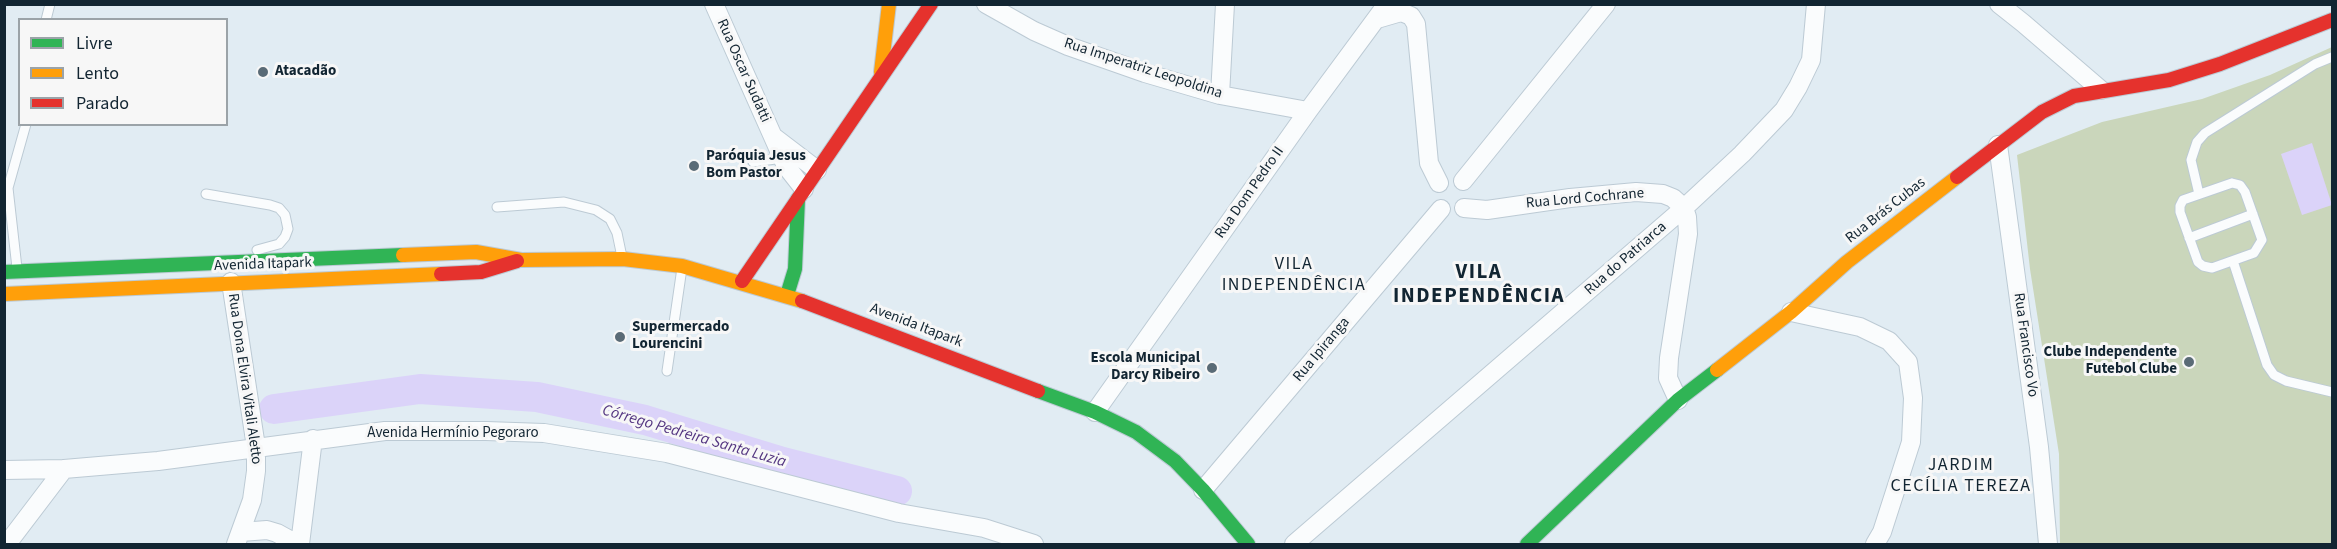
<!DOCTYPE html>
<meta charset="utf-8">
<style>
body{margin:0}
#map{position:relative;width:2337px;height:549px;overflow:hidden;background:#e1ecf3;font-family:"Source Sans 3",sans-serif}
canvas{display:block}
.frame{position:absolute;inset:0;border:6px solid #122532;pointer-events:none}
.legend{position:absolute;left:18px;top:18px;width:210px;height:108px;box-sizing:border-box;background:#f7f7f7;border:2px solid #9ba3a8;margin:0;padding:8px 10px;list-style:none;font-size:18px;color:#122532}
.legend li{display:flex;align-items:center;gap:12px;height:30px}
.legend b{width:30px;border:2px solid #9ba3a8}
</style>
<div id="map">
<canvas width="2337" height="549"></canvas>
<div class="frame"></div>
<ul class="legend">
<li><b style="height:8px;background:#30b455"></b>Livre</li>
<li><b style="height:8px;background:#ff9f0a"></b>Lento</li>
<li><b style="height:8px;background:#e5322d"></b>Parado</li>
</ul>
</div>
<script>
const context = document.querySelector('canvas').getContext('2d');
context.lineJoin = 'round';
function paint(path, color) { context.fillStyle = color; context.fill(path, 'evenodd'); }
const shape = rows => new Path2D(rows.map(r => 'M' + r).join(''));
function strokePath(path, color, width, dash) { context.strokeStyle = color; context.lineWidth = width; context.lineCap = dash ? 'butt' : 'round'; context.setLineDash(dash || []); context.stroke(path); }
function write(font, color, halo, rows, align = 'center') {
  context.font = font + ' "Source Sans 3",sans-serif'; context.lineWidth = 6; context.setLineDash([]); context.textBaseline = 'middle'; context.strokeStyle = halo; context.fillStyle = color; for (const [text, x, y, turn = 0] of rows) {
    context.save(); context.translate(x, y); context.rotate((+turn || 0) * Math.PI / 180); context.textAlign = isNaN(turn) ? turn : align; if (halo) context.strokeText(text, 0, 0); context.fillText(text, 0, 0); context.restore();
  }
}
paint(shape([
 [2332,47,2332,544,2060,544,2059,454,2030,269,2017,155,2102,122,2202,99,2270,75]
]), '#cad6bb');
paint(shape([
 [2312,143,2332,205,2302,215,2281,154]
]), '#dbd3f9');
strokePath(shape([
 [274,409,420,389,537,397,645,420,783,462,897,491]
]), '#dbd3f9', 30);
const lane = shape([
 [46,20,50,4],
 [753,162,783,158],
 [2232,183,2240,185,2245,192,2262,240,2254,253,2212,268,2203,266,2198,262,2180,212,2180,206,2183,200,2232,183],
 [206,194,270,205,279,208,285,215,288,229,285,237,279,244,257,250],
 [2199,194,2191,160,2197,142,2205,133,2315,64,2332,57],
 [497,207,564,202,596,210,610,219,617,233,622,257],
 [2189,238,2253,214],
 [2233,261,2267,365,2274,375,2286,381,2332,392],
 [17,268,8,188,26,124],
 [667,371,682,268]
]);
const street = shape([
 [714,4,786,166,804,189],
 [986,4,1034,31,1068,46,1145,73,1220,95,1308,111],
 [1999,4,2023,23,2101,90],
 [1377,19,1401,12,1411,16,1416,24,1429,163,1439,183],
 [1220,95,1225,4],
 [775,138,817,170],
 [1998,145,2039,447,2048,544],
 [1463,181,1606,4],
 [1464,208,1487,210,1570,198,1636,192,1663,194,1673,198,1684,208,1687,217,1688,234,1669,358,1668,378,1678,400],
 [231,282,256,447,256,471,252,500,236,544],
 [1791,312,1860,327,1889,341,1908,362,1913,398,1911,442,1882,532,1875,544],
 [1095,412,1308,111,1387,4],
 [4,470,64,469,158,461,385,431,486,431,544,433,667,453,899,513,984,528,1034,544],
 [1203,490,1441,209],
 [241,532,267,530,277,533,297,544],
 [7,544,64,469],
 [300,544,313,439],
 [1294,544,1684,208,1742,154,1784,110,1798,87,1811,60,1816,4]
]);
const fast = shape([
 [4,272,403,255],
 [787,295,795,269,798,199],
 [1038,391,1095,412,1136,432,1175,461,1203,490,1248,544],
 [1527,544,1678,400,1717,370]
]);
const slow = shape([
 [881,72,889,4],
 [403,255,476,252,521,260,623,259,682,266,802,301],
 [4,294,441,274],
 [1717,370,1791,312,1847,262,1957,177]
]);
const jam = shape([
 [1957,177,2042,112,2074,96,2169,80,2220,64,2332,20],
 [441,274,481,272,517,261],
 [742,281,931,4],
 [802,301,1038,391]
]);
strokePath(lane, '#bccad4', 11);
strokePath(street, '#bccad4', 20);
strokePath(fast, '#bccad4', 16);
strokePath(slow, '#bccad4', 16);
strokePath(jam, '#bccad4', 16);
strokePath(lane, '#fafcfd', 9);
strokePath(street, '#fafcfd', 18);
strokePath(fast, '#30b455', 14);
strokePath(slow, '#ff9f0a', 14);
strokePath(jam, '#e5322d', 14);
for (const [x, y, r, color] of [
 [263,72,6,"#5a6b76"],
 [694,166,6,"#5a6b76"],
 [620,337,6,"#5a6b76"],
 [2189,362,6,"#5a6b76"],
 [1212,368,6,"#5a6b76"]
]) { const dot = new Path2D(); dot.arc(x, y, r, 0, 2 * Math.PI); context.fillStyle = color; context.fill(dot); strokePath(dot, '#f7f7f7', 2); }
write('15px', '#122532', '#f7f7f7', [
 ["Rua Imperatriz Leopoldina",1143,69,18],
 ["Rua Oscar Sudatti",743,71,66],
 ["Rua Dom Pedro II",1250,193,-55],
 ["Rua Lord Cochrane",1585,199,-5],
 ["Rua Brás Cubas",1886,211,-38],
 ["Rua do Patriarca",1626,259,-41],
 ["Avenida Itapark",263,265,-2],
 ["Avenida Itapark",916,326,21],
 ["Rua Francisco Vo",2025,345,82],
 ["Rua Ipiranga",1322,350,-50],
 ["Rua Dona Elvira Vitali Aletto",244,379,82],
 ["Avenida Hermínio Pegoraro",453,434]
]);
write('bold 15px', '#122532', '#f7f7f7', [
 ["Atacadão",275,72],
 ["Paróquia Jesus",706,157],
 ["Bom Pastor",706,174],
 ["Supermercado",632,328],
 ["Lourencini",632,345],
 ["Clube Independente",2177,353,"right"],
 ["Futebol Clube",2177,370,"right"],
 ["Escola Municipal",1200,359,"right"],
 ["Darcy Ribeiro",1200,376,"right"]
], 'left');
write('italic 16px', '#543681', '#f7f7f7', [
 ["Córrego Pedreira Santa Luzia",694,437,16]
]);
context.letterSpacing = '1.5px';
write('18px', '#122532', '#f7f7f7', [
 ["VILA",1294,265],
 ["INDEPENDÊNCIA",1294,286],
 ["JARDIM",1961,466],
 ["CECÍLIA TEREZA",1961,487]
]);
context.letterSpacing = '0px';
context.letterSpacing = '1.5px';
write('bold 21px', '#122532', '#f7f7f7', [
 ["VILA",1479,273],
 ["INDEPENDÊNCIA",1479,297]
]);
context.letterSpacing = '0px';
</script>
